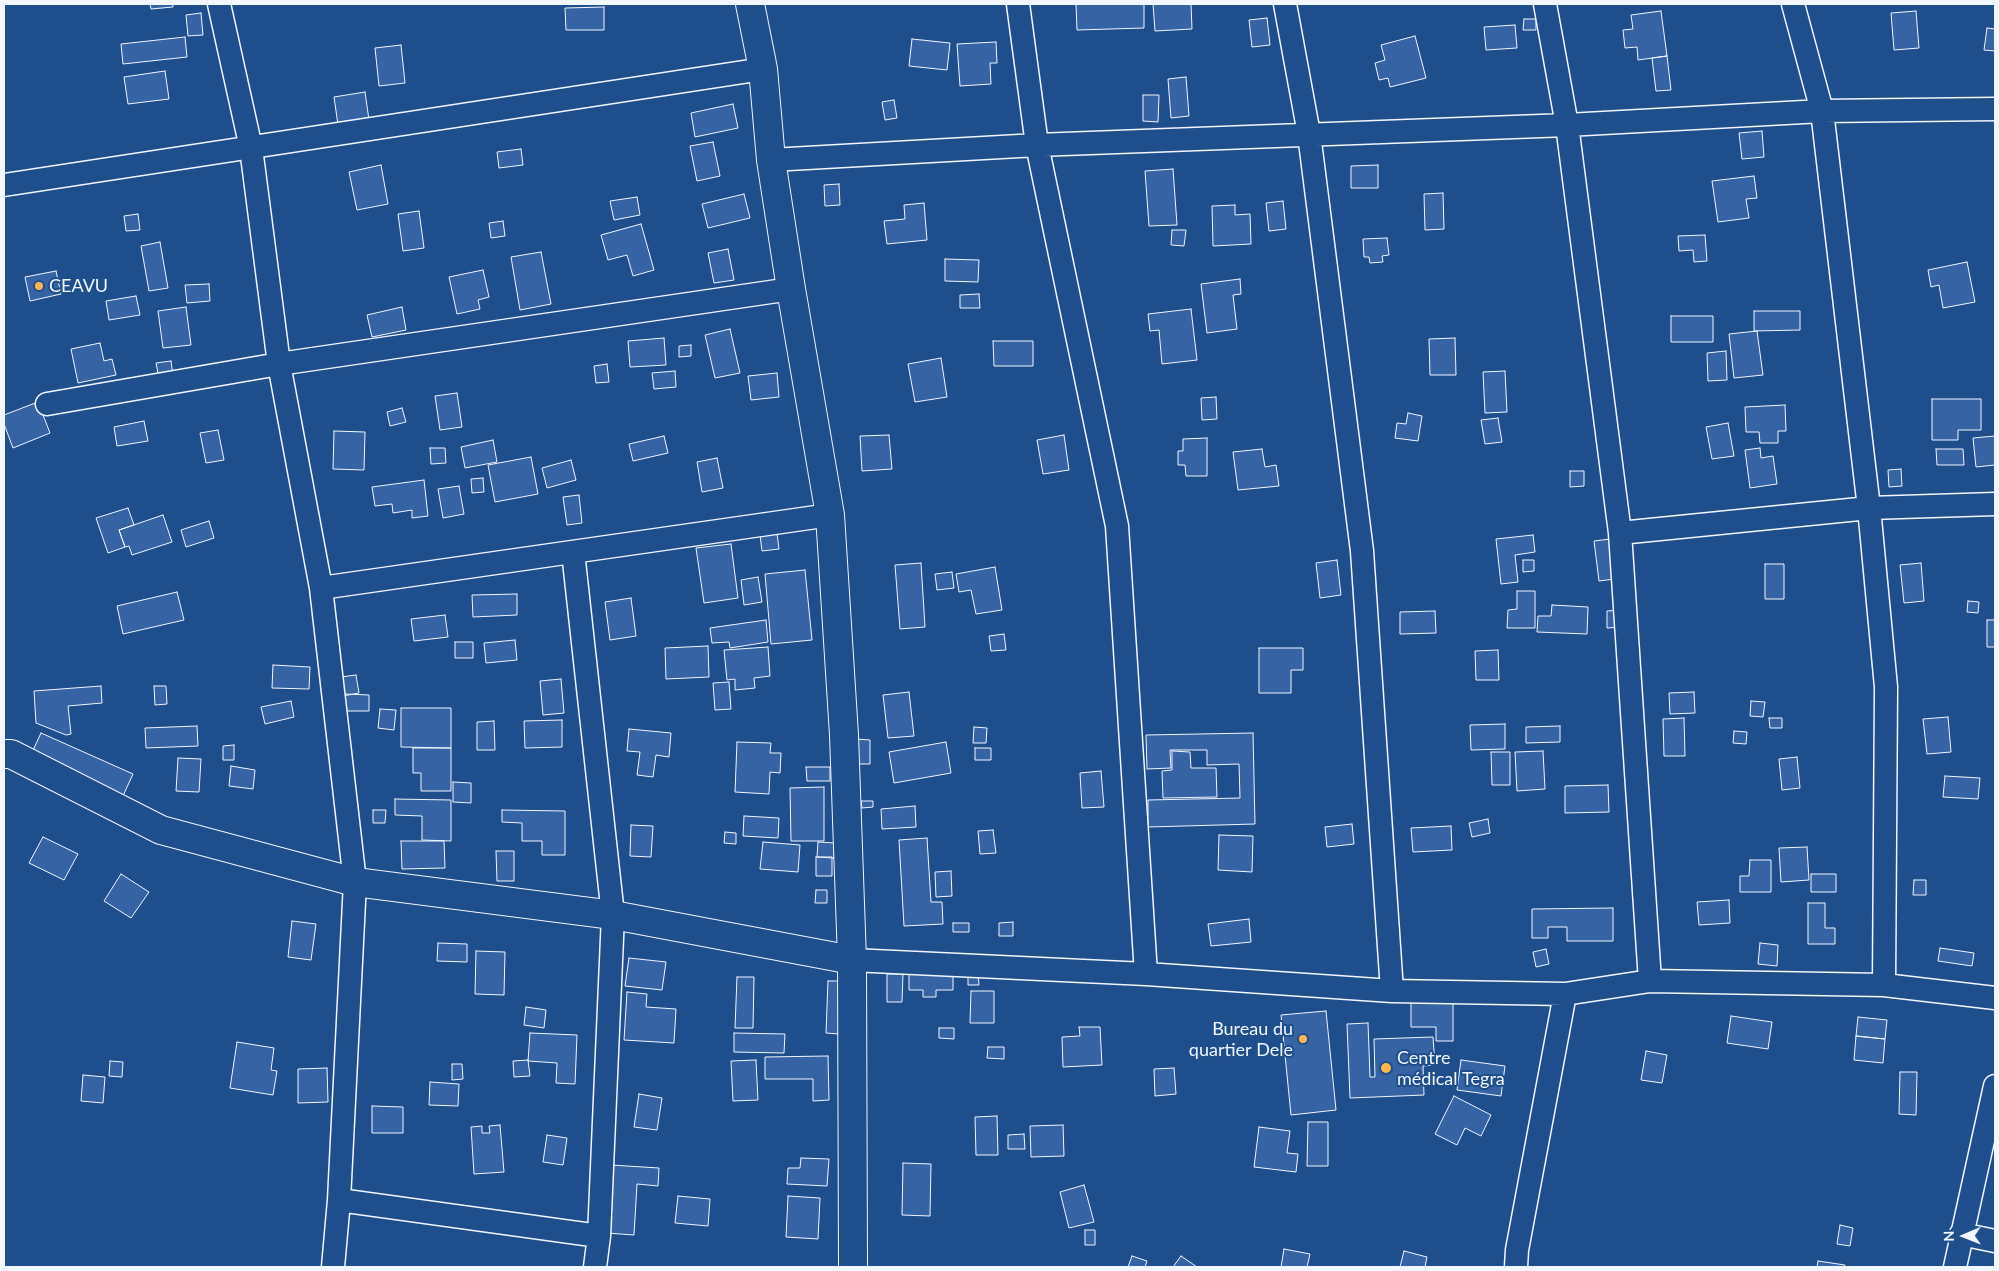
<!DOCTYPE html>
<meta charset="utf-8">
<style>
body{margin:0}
#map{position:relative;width:1999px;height:1271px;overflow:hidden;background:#1f4e8c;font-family:Lato,sans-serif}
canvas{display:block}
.frame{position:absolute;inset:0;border:5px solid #f2f6ff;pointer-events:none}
.north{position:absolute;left:1939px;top:1211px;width:50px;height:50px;-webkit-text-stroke:4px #1f4e8c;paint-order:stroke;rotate:269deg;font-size:14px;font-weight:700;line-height:20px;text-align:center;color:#f2f6ff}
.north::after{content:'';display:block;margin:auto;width:18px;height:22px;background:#f2f6ff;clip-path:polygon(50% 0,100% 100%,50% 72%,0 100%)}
</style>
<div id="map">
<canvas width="1999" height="1271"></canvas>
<div class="frame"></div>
<div class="north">N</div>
</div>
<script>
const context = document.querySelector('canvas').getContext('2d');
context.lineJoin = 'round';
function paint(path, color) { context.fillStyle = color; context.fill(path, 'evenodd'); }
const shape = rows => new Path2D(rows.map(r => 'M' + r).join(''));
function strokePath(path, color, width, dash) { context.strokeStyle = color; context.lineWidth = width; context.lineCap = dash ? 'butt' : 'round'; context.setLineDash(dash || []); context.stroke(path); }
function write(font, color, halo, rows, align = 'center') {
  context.font = font + ' Lato,sans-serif'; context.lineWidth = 4; context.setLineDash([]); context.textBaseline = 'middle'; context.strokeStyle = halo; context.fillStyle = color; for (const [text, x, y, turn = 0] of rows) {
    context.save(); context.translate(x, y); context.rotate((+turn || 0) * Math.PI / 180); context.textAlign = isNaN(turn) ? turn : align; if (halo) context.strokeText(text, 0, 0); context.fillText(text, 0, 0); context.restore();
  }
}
const building = shape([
 [150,4,173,4,173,7,151,9,150,4],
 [1076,4,1144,4,1144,28,1077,30,1076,4],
 [1153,4,1191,4,1192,29,1155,31,1153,4],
 [604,7,604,30,566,30,565,8,604,7],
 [1661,11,1667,56,1638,60,1637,47,1625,48,1623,30,1633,29,1631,15,1661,11],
 [1916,11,1919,48,1894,50,1891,13,1916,11],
 [201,13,203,35,188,36,186,15,201,13],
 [1267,18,1270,45,1252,47,1249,20,1267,18],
 [1524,19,1536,19,1536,30,1523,30,1524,19],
 [1515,25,1517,48,1486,50,1484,27,1515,25],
 [1987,28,1995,29,1995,51,1984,50,1987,28],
 [1415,36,1426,78,1390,87,1388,78,1379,80,1375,63,1385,60,1381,45,1415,36],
 [185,37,187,57,123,64,121,44,185,37],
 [912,39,950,43,947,70,909,66,912,39],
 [996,42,997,63,990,63,991,84,960,86,957,44,996,42],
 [401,45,405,83,379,86,375,48,401,45],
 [1667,56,1671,90,1656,91,1652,58,1667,56],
 [165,71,169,99,128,104,124,77,165,71],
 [1186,77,1189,116,1171,118,1168,79,1186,77],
 [365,92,371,134,340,139,334,97,365,92],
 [1143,95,1159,95,1158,122,1143,121,1143,95],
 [894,100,897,118,885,120,882,102,894,100],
 [733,104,738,128,695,137,691,113,733,104],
 [1762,131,1764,157,1742,159,1739,133,1762,131],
 [713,142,720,176,697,181,690,146,713,142],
 [521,149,523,165,499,168,497,152,521,149],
 [381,165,388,204,357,210,349,172,381,165],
 [1378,165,1378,188,1351,188,1351,166,1378,165],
 [1173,169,1177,225,1149,226,1145,171,1173,169],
 [1754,176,1757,198,1746,199,1749,218,1718,222,1712,181,1754,176],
 [839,184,840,205,825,206,824,185,839,184],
 [1443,193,1444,229,1425,230,1424,194,1443,193],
 [744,194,750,218,708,228,702,204,744,194],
 [637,197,640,215,614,220,610,201,637,197],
 [1283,201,1286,229,1269,231,1266,203,1283,201],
 [924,203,927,240,887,244,884,221,905,219,904,205,924,203],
 [1235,205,1235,215,1250,214,1251,244,1213,246,1212,206,1235,205],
 [419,211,424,248,403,251,398,214,419,211],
 [138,214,140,230,126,231,124,216,138,214],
 [503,221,505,236,491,238,489,223,503,221],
 [641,224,654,270,633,276,627,255,608,260,601,235,641,224],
 [1172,230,1186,230,1184,246,1171,245,1172,230],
 [1705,235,1707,261,1694,262,1693,250,1679,251,1678,236,1705,235],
 [1387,238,1389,255,1382,256,1383,262,1370,263,1369,257,1364,257,1363,239,1387,238],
 [160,242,168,288,149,291,141,246,160,242],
 [728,249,734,280,714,283,708,253,728,249],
 [541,252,551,304,520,310,511,257,541,252],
 [945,259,979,260,978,282,945,281,945,259],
 [1967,262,1975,302,1943,308,1939,285,1931,287,1928,270,1967,262],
 [483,270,489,297,478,300,480,309,457,314,449,277,483,270],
 [56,271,61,294,30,301,25,277,56,271],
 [1240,279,1241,294,1233,295,1237,329,1207,333,1201,284,1240,279],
 [209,284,210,301,187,303,185,285,209,284],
 [979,294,980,308,960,308,960,295,979,294],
 [136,296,140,315,109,320,106,301,136,296],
 [186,307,191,345,163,348,158,311,186,307],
 [402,307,406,330,372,337,367,315,402,307],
 [1191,309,1197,360,1162,364,1159,330,1150,331,1148,314,1191,309],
 [1754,311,1800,311,1800,330,1754,331,1754,311],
 [1671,316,1713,316,1713,342,1671,342,1671,316],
 [730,329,740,373,715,378,705,335,730,329],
 [1757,331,1763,375,1734,378,1729,334,1757,331],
 [664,338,666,365,630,367,628,341,664,338],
 [1455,338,1456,375,1430,375,1429,339,1455,338],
 [993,341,1033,341,1033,366,994,366,993,341],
 [100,343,104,361,112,359,116,375,78,383,71,349,100,343],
 [691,345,691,356,679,357,679,346,691,345],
 [1726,351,1727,380,1708,381,1707,353,1726,351],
 [941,358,947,397,915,402,908,364,941,358],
 [171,361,173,376,159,378,156,363,171,361],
 [607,364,609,382,596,383,594,366,607,364],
 [675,371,676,387,654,389,652,373,675,371],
 [1505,371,1507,412,1485,413,1483,372,1505,371],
 [777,373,779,397,751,400,748,376,777,373],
 [457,393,462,427,440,430,435,396,457,393],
 [1216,397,1217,419,1202,420,1201,398,1216,397],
 [1932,399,1981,399,1981,430,1958,430,1958,440,1932,440,1932,399],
 [38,402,50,433,13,448,4,424,4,415,38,402],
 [1785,405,1786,431,1778,431,1778,443,1760,443,1759,432,1746,432,1745,407,1785,405],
 [402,408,406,422,390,426,387,412,402,408],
 [1408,413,1422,416,1418,441,1395,438,1397,423,1406,424,1408,413],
 [1498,418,1502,442,1485,444,1481,420,1498,418],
 [144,421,148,441,117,446,114,427,144,421],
 [1728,423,1734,456,1712,459,1706,427,1728,423],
 [218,430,224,460,206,463,200,433,218,430],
 [334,431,365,432,364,470,333,469,334,431],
 [889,435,892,469,862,471,860,436,889,435],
 [1064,435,1069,470,1043,474,1037,440,1064,435],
 [664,436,668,453,633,461,629,444,664,436],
 [1995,436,1995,465,1976,467,1973,438,1995,436],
 [1207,438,1207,476,1186,476,1185,465,1178,465,1178,451,1183,451,1183,439,1207,438],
 [493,440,497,462,465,468,461,447,493,440],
 [430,448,445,448,446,463,431,464,430,448],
 [1760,448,1761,458,1773,456,1777,484,1750,488,1745,450,1760,448],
 [1262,449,1265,467,1276,465,1279,486,1238,490,1233,452,1262,449],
 [1936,449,1963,449,1964,465,1937,465,1936,449],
 [531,457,538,494,495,502,488,465,531,457],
 [717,458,723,488,702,492,697,462,717,458],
 [571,460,576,480,547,488,542,468,571,460],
 [1901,469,1902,486,1889,487,1888,470,1901,469],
 [1570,471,1584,471,1584,486,1570,487,1570,471],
 [483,478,484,492,472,493,471,479,483,478],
 [424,480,428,516,412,518,412,510,393,513,392,504,375,506,372,487,424,480],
 [459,486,464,514,443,518,438,489,459,486],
 [579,495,582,523,567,525,563,497,579,495],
 [128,508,134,525,119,530,125,547,108,553,96,518,128,508],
 [163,515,172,542,132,555,129,546,125,547,119,530,163,515],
 [209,521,214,538,186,547,181,530,209,521],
 [777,533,779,549,762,551,760,535,777,533],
 [1533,535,1535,552,1515,555,1518,582,1501,584,1496,539,1533,535],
 [1610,539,1615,579,1599,581,1594,541,1610,539],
 [731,544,738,598,704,603,696,548,731,544],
 [1337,560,1341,595,1320,598,1316,563,1337,560],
 [1523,560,1534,560,1534,571,1523,572,1523,560],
 [921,563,925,627,900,629,895,565,921,563],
 [1921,563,1924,601,1904,603,1900,565,1921,563],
 [1765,564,1784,564,1784,599,1765,599,1765,564],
 [995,567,1002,610,976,614,971,590,959,592,956,574,995,567],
 [805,570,812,640,771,644,765,574,805,570],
 [952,572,954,588,937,590,935,574,952,572],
 [758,577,762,602,744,605,741,580,758,577],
 [1517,591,1535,591,1535,628,1507,628,1508,610,1517,609,1517,591],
 [177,592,184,620,123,634,117,606,177,592],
 [517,594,517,615,473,617,472,595,517,594],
 [631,598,636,636,610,640,605,602,631,598],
 [1968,601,1979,602,1978,613,1967,612,1968,601],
 [1552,605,1588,607,1587,634,1537,632,1538,616,1551,616,1552,605],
 [1621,610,1622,627,1607,628,1607,611,1621,610],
 [1435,611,1436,633,1400,634,1400,612,1435,611],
 [445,615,448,637,414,641,411,619,445,615],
 [766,620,768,642,730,648,729,642,712,643,710,628,766,620],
 [1987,620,1995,620,1995,647,1987,647,1987,620],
 [1004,634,1006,650,991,651,989,636,1004,634],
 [515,640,517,660,486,663,484,643,515,640],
 [455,642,473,642,473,658,455,658,455,642],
 [708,646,709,677,666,679,665,648,708,646],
 [768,647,770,676,754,678,755,688,735,690,735,679,727,680,724,650,768,647],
 [1259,648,1303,648,1303,670,1291,670,1291,693,1259,693,1259,648],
 [1498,650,1499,680,1476,680,1475,651,1498,650],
 [273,665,310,667,309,689,272,688,273,665],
 [356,675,359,693,343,696,341,677,356,675],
 [561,679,564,713,543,715,540,681,561,679],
 [729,682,731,709,715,710,713,683,729,682],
 [101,686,102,703,68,706,71,734,66,735,36,723,34,691,101,686],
 [154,686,166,686,167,704,155,705,154,686],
 [909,692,914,736,888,738,883,695,909,692],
 [1694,692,1695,713,1670,714,1669,693,1694,692],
 [345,694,369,695,369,711,345,711,345,694],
 [291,701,294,717,265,724,261,707,291,701],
 [1751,701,1765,702,1763,717,1750,716,1751,701],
 [401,708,451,708,451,748,401,747,401,708],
 [380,709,396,710,394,730,378,728,380,709],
 [1948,717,1951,752,1927,754,1923,719,1948,717],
 [1684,718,1685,756,1664,756,1663,719,1684,718],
 [1769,718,1782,718,1782,728,1770,728,1769,718],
 [562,720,562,747,525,748,524,721,562,720],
 [494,721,495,750,477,750,477,722,494,721],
 [1505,724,1505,749,1471,750,1470,725,1505,724],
 [197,726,198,746,146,748,145,728,197,726],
 [1560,726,1560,742,1526,743,1526,727,1560,726],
 [974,727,987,728,986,743,973,743,974,727],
 [629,729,671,733,669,757,656,755,653,777,637,775,640,752,627,751,629,729],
 [1734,731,1747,732,1746,744,1733,743,1734,731],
 [41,733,133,774,122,798,30,757,41,733],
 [1253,733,1255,824,1148,827,1148,800,1240,798,1239,764,1207,765,1207,750,1170,750,1171,768,1147,769,1146,735,1253,733],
 [856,739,870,740,870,764,856,764,856,739],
 [737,742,771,743,770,753,781,753,780,773,770,772,769,794,735,792,737,742],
 [946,742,951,773,894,783,889,752,946,742],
 [234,745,234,760,223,760,223,746,234,745],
 [413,748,451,748,451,791,421,791,421,773,413,773,413,748],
 [975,748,991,748,991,760,975,760,975,748],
 [1172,751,1190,752,1191,768,1216,768,1217,797,1163,798,1162,771,1172,770,1172,751],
 [1543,751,1545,789,1517,791,1515,752,1543,751],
 [1491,752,1510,752,1510,785,1492,785,1491,752],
 [1797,757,1800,788,1782,790,1779,759,1797,757],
 [178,758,201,759,199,792,176,791,178,758],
 [231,766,255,770,253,789,229,786,231,766],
 [806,767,830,767,830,781,807,781,806,767],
 [1101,771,1104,807,1082,808,1080,773,1101,771],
 [1945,776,1980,778,1978,799,1943,797,1945,776],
 [453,782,471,783,471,803,453,802,453,782],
 [1608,785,1609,812,1565,813,1565,786,1608,785],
 [824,787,824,841,791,841,790,788,824,787],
 [395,799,451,800,451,841,422,840,422,816,395,815,395,799],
 [861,801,873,801,873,807,862,808,861,801],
 [915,806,916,827,882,829,881,809,915,806],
 [373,810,386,810,385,823,373,823,373,810],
 [502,810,565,811,565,855,542,855,542,841,522,841,522,823,502,822,502,810],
 [744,816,779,818,778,838,743,836,744,816],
 [1488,819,1490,833,1472,837,1469,823,1488,819],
 [1352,824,1354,844,1327,847,1325,827,1352,824],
 [631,825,653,826,651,857,630,856,631,825],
 [1451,826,1452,850,1413,852,1411,828,1451,826],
 [993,830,996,853,980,854,978,831,993,830],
 [725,832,736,833,736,844,724,843,725,832],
 [1219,835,1253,836,1252,872,1218,870,1219,835],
 [43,837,78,854,64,880,29,863,43,837],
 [927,838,931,902,942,902,943,924,904,926,899,840,927,838],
 [401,841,444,841,445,868,402,869,401,841],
 [763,842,800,845,798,872,760,869,763,842],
 [818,842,835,843,834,858,817,857,818,842],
 [1807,847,1809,880,1781,882,1779,848,1807,847],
 [496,851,514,851,514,881,497,881,496,851],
 [816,857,832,857,832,876,816,876,816,857],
 [1750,860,1771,860,1771,892,1740,892,1740,876,1749,876,1750,860],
 [951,871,952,896,936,897,935,872,951,871],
 [121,874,149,892,131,918,104,901,121,874],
 [1811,874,1836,874,1836,892,1811,892,1811,874],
 [1914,880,1926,880,1926,895,1913,895,1914,880],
 [816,890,827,890,827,903,815,903,816,890],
 [1729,900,1730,923,1699,925,1697,902,1729,900],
 [1808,903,1825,903,1825,928,1835,928,1835,944,1808,944,1808,903],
 [1613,908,1613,941,1567,941,1567,927,1548,927,1548,938,1532,938,1532,909,1613,908],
 [1249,919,1251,942,1211,946,1208,924,1249,919],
 [292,921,316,924,311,960,288,957,292,921],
 [1013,922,1013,936,999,936,999,923,1013,922],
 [953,923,969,923,969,932,953,932,953,923],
 [438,943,467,944,467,962,437,961,438,943],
 [1760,943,1778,945,1777,966,1758,964,1760,943],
 [1940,948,1974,953,1972,966,1938,961,1940,948],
 [1546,949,1549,964,1536,967,1533,952,1546,949],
 [476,951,505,952,504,995,475,994,476,951],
 [629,958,666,962,662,990,625,986,629,958],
 [968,972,978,972,979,985,968,985,968,972],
 [887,974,903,974,902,1002,887,1002,887,974],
 [909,974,953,974,953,990,936,990,936,997,923,997,923,990,909,990,909,974],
 [737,977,754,977,753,1028,735,1028,737,977],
 [828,981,840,981,839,1034,826,1033,828,981],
 [971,991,994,991,994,1023,970,1023,971,991],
 [627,992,647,994,646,1007,676,1009,674,1043,624,1040,627,992],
 [1411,1002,1453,1002,1453,1041,1436,1041,1436,1027,1411,1027,1411,1002],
 [526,1007,546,1010,544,1028,524,1025,526,1007],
 [1326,1011,1336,1110,1291,1115,1281,1015,1326,1011],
 [1731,1016,1772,1022,1768,1049,1727,1043,1731,1016],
 [1858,1017,1887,1020,1885,1039,1856,1036,1858,1017],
 [1368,1023,1370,1077,1375,1077,1374,1039,1433,1037,1435,1065,1423,1066,1424,1095,1350,1098,1347,1024,1368,1023],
 [1079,1027,1100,1027,1102,1065,1063,1067,1062,1037,1080,1036,1079,1027],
 [939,1028,954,1028,954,1039,939,1038,939,1028],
 [530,1033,577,1035,575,1084,556,1083,557,1063,528,1061,530,1033],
 [734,1033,785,1034,784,1053,734,1052,734,1033],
 [1856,1036,1885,1039,1883,1063,1854,1060,1856,1036],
 [237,1042,274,1048,271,1070,277,1071,273,1095,230,1088,237,1042],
 [988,1047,1004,1047,1004,1059,987,1058,988,1047],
 [1646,1051,1667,1055,1662,1083,1641,1080,1646,1051],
 [828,1056,829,1100,813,1101,813,1079,765,1079,765,1057,828,1056],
 [528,1060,530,1076,514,1077,513,1061,528,1060],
 [756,1060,758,1100,733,1101,731,1061,756,1060],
 [1461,1060,1505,1066,1501,1096,1457,1090,1461,1060],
 [110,1061,123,1062,122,1077,109,1076,110,1061],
 [452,1064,462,1064,463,1079,452,1080,452,1064],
 [327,1068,328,1102,298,1103,298,1069,327,1068],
 [1174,1068,1176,1094,1155,1096,1154,1069,1174,1068],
 [1900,1072,1917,1072,1916,1115,1899,1114,1900,1072],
 [83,1075,105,1077,103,1103,81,1101,83,1075],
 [430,1082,459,1084,458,1106,429,1105,430,1082],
 [639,1094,662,1098,657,1130,634,1127,639,1094],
 [1454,1096,1491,1115,1481,1136,1465,1128,1457,1145,1435,1134,1454,1096],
 [372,1106,403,1107,403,1133,372,1133,372,1106],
 [997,1116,998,1155,976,1155,975,1117,997,1116],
 [1308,1122,1328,1122,1328,1166,1307,1166,1308,1122],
 [500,1125,504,1172,474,1174,471,1127,482,1126,482,1133,490,1133,489,1126,500,1125],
 [1063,1125,1064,1156,1031,1157,1030,1126,1063,1125],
 [1259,1127,1290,1131,1287,1153,1298,1154,1296,1172,1254,1167,1259,1127],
 [1024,1134,1025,1149,1008,1149,1008,1135,1024,1134],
 [547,1135,567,1138,563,1165,543,1162,547,1135],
 [801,1158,829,1159,827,1186,787,1184,788,1168,800,1168,801,1158],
 [903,1163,931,1164,930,1216,902,1215,903,1163],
 [611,1165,659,1168,658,1186,637,1184,634,1235,606,1233,611,1165],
 [1084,1185,1094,1222,1069,1228,1060,1192,1084,1185],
 [678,1196,710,1199,708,1226,675,1223,678,1196],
 [788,1196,820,1198,818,1239,786,1237,788,1196],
 [1840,1225,1853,1228,1850,1246,1837,1244,1840,1225],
 [1085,1230,1095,1230,1095,1245,1085,1245,1085,1230],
 [1284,1249,1310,1254,1307,1267,1281,1267,1284,1249],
 [1404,1251,1427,1257,1425,1267,1400,1267,1404,1251],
 [1132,1256,1147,1261,1145,1267,1128,1267,1132,1256],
 [1181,1256,1197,1267,1173,1267,1181,1256],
 [1818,1261,1845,1265,1844,1267,1817,1267,1818,1261]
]);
paint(building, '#3563a3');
strokePath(building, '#f2f6ff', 1);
const minor = shape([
 [219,4,251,148,279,364,321,588,355,882,339,1200,333,1267],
 [1018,4,1037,145,1117,526,1146,974],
 [1285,4,1309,134,1362,551,1392,991],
 [1545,4,1567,125,1620,533,1650,981],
 [1793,4,1822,111,1869,508,1886,687,1884,985],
 [771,160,1037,145,1567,125,1822,111,1995,109],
 [4,185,763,69],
 [47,404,279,364,791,289],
 [1620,533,1869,508,1995,504],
 [573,552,613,915,599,1236,595,1267],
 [321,588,830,515],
 [852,960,1146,974,1392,991,1565,994,1650,981,1884,985,1995,998],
 [339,1200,599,1236],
 [1961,1234,1995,1241],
 [1516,1267,1517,1250,1565,994],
 [1955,1267,1995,1086]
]);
const tertiary = shape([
 [4,754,11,754,161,830,355,882,613,915,852,960]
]);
const secondary = shape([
 [750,4,763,69,771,160,791,289,830,515,844,735,852,960,853,1267]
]);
strokePath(minor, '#f2f6ff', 25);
strokePath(tertiary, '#f2f6ff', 30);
strokePath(secondary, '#f2f6ff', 30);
strokePath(minor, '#1f4e8c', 22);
strokePath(tertiary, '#1f4e8c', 28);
strokePath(secondary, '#1f4e8c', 28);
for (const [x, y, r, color] of [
 [39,286,5,"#ffb74d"],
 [1303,1039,5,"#ffb74d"],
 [1386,1068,6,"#ffb74d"]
]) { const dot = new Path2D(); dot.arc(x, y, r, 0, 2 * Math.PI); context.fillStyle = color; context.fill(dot); strokePath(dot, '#1f4e8c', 2); }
write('18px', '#f2f6ff', '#1f4e8c', [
 ["CEAVU",49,286],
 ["Bureau du",1293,1029,"right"],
 ["quartier Dele",1293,1050,"right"],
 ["Centre",1397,1058],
 ["médical Tegra",1397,1079]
], 'left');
</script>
